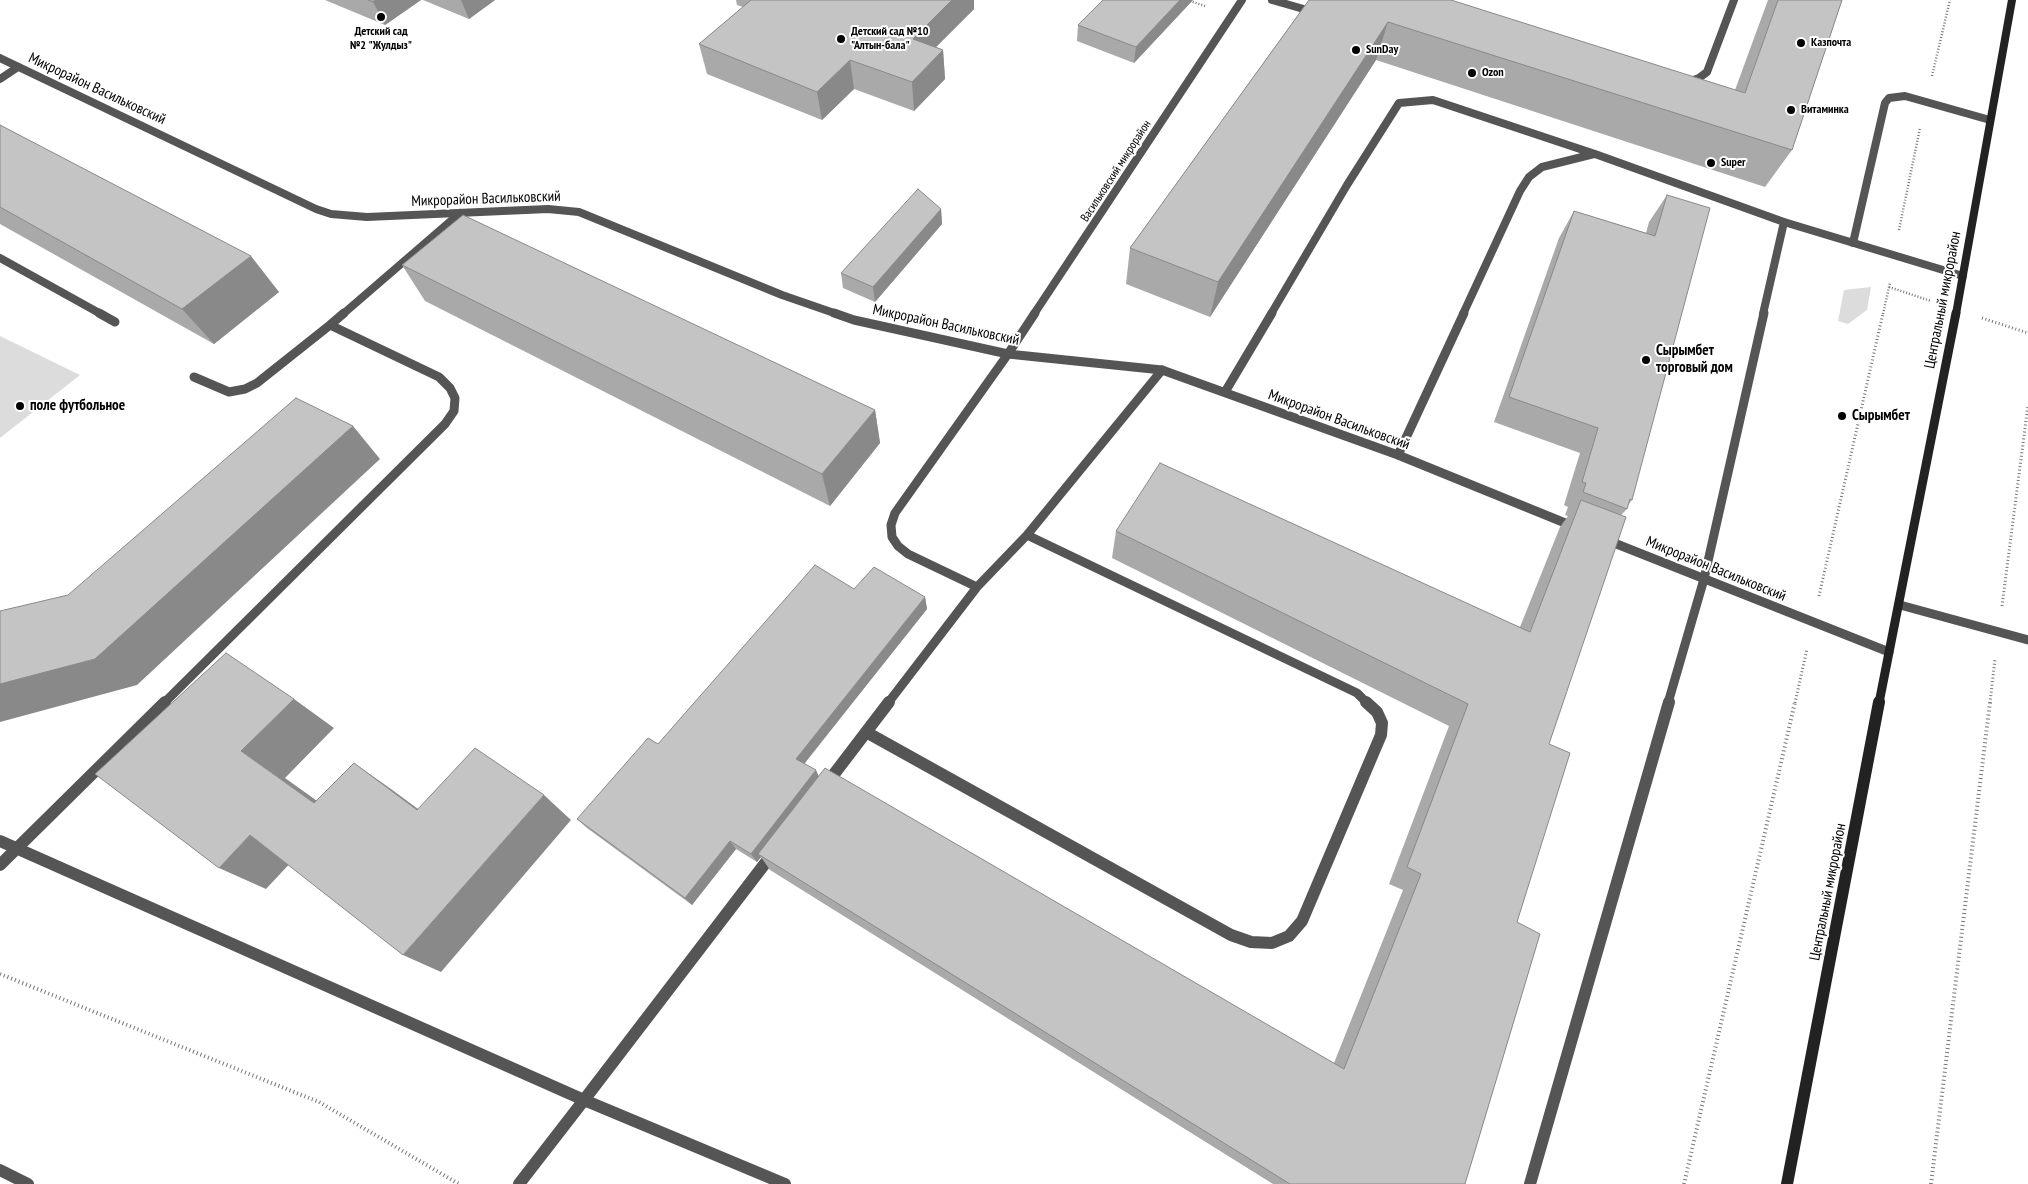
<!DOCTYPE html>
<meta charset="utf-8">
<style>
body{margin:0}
canvas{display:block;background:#fff}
</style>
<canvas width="2028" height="1184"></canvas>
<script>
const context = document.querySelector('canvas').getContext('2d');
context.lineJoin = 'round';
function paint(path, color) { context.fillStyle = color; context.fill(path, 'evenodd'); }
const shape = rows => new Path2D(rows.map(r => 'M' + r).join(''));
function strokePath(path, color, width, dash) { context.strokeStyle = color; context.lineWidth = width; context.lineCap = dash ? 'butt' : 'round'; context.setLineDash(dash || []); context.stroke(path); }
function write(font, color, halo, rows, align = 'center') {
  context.font = font + ' "PT Sans Narrow",sans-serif'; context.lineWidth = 4; context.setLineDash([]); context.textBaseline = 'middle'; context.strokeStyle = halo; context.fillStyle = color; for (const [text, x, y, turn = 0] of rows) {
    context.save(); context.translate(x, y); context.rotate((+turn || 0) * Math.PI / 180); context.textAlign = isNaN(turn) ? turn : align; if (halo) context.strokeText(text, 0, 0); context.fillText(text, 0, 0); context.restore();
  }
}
paint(shape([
 [1871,287,1867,310,1848,324,1838,321,1844,290],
 [0,336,80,375,0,438]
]), '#dcdcdc');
strokePath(shape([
 [1187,0,1205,6],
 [1932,76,1950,0],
 [1899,230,1920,128],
 [1889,287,1931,301],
 [1883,314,1890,283]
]), '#777', 2.5, [1, 2]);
strokePath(shape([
 [1982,318,2028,333],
 [1819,596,1883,313],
 [2002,606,2028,405],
 [1795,703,1807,649],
 [1990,703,1995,659]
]), '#777', 3, [1, 2.5]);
strokePath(shape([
 [0,974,319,1102,459,1184],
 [1684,1184,1795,702],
 [1931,1184,1990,702]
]), '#777', 4, [1, 3]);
strokePath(shape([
 [1272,0,1314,12],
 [0,79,18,67],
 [1688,82,1699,78,1707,72,1734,0],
 [1853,243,1885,103,1889,98,1905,96,1990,120],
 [0,258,101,314],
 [343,314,460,213],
 [1271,314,1347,185,1399,103,1433,100,1595,154,1784,222,1963,276],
 [1463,314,1520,191,1529,177,1542,167,1594,154],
 [1763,314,1784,222]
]), '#555', 8);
strokePath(shape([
 [99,313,115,322],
 [194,377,229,392,245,389,257,383,330,325],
 [1225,392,1272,313],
 [1398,455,1464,313],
 [1027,535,1357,693,1367,703],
 [977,587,908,554,898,546,892,537,891,525,895,513,1008,354],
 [164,703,445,424,454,411,455,398,450,388,439,377,330,325,344,313],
 [888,703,977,587,1027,535,1162,370],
 [1668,703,1704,579,1764,313]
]), '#555', 9);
strokePath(shape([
 [866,732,1231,935,1251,942,1272,943,1289,936,1302,921,1381,735,1382,723,1377,712,1366,702],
 [828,782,889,702],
 [0,841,584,1100,519,1184],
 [773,853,584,1100,785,1184],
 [0,865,165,702],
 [1530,1184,1669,702]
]), '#555', 12);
strokePath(shape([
 [0,58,316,209,331,214,367,217,548,209,579,212,782,295,837,314],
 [1034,314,1242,0]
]), '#555', 8);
strokePath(shape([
 [834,313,854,320,1008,354,1162,370,1398,455,1575,527],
 [1008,354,1035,313],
 [1604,539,1889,652],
 [1900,605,2028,640]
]), '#555', 9);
strokePath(shape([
 [0,1170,28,1184]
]), '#555', 12);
strokePath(shape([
 [1956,314,2012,0]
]), '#222', 8);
strokePath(shape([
 [1879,703,1956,313]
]), '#222', 9);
strokePath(shape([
 [1787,1184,1879,702]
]), '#222', 12);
paint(shape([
 [325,0,421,0,385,25],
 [423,0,495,0,469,19],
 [736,0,974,0,974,9,936,47,943,50,945,79,914,111,854,89,822,120,707,74,699,44,743,7,737,5],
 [1103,0,1193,0,1134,63,1077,41,1078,25],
 [1309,0,1735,90,1768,0,1842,0,1792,150,1765,187,1376,60,1210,317,1126,284,1130,248],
 [0,125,279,292,214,344,0,224],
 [1667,195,1632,500,1628,505,1627,509,1621,515,1549,744,1517,922,1465,1184,1273,1184,770,870,761,857,757,862,736,849,692,905,587,828,577,819,658,744,854,589,925,597,927,609,804,763,818,776,1334,1063,1403,890,1389,884,1449,726,1112,558,1116,531,1520,627,1560,527,1568,516,1565,515,1568,507,1564,505,1580,453,1494,422,1559,238,1574,211,1646,233,1649,222],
 [941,209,942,224,875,302,843,288,841,273],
 [402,265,875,410,880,443,830,506,425,301]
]), '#a9a9a9');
paint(shape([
 [376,0,421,0,385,25,373,2],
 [461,0,495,0,469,19],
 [952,0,974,0,974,9,915,68,913,39],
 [1180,0,1193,0,1134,63,1136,47],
 [1388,22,1376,60,1210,317,1218,282],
 [943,50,945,79,914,111,912,82],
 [850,60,854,89,822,120,817,92],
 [941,209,942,224,875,302,873,287],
 [251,256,279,292,214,344,182,309],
 [875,410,880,443,830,506,822,474],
 [353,426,380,459,137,685,0,722,0,684],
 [925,597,927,609,801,768,796,759],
 [294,699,334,728,285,778,355,828,314,803,241,751],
 [354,763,391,789,452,834,417,810],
 [816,770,820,779,758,854,761,857,757,862,751,854],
 [544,795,571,820,441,972,403,955],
 [250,835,295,858,266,889,219,868],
 [730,841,736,849,692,905,685,898]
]), '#898989');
const building = shape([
 [368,0,376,0,373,2,368,0],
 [751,0,952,0,913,39,943,50,912,82,850,60,817,92,699,44,751,0],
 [1103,0,1180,0,1136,47,1078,25,1103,0],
 [1309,0,1451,0,1745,93,1778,0,1842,0,1792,150,1388,22,1218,282,1130,248,1309,0],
 [0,125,251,256,182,309,0,207,0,125],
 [918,189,941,209,873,287,841,273,918,189],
 [1667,195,1710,208,1632,500,1630,499,1627,509,1583,492,1586,483,1582,482,1598,428,1509,397,1574,211,1655,236,1667,195],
 [463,215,875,410,822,474,402,265,463,215],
 [296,398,353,426,95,659,0,684,0,611,68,595,296,398],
 [1160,463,1530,632,1581,500,1626,517,1549,744,1570,753,1517,922,1540,934,1465,1184,1290,1184,758,854,825,768,1344,1069,1421,874,1407,867,1468,704,1116,531,1160,463],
 [815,565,854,589,874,567,925,597,796,759,816,770,751,854,730,841,685,898,577,819,648,738,658,744,815,565],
 [226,653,294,699,241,751,314,803,354,763,417,810,475,748,544,795,403,955,250,835,219,868,95,774,226,653]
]);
paint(building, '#c4c4c4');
strokePath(building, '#898989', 1);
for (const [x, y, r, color] of [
 [381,17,5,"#000"],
 [841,39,5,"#000"],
 [1801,43,5,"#000"],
 [1356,50,5,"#000"],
 [1472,73,5,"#000"],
 [1791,110,5,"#000"],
 [1711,163,5,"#000"],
 [1646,360,5,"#000"],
 [20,406,5,"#000"],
 [1842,416,5,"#000"]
]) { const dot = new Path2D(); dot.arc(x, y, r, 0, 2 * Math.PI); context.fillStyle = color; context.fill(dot); strokePath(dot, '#fff', 2); }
write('bold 12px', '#000', '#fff', [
 ["Детский сад",381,32,"center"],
 ["№2 \"Жулдыз\"",381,46,"center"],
 ["Детский сад №10",851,32],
 ["\"Алтын-бала\"",851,46],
 ["Казпочта",1811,43],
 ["SunDay",1366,50],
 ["Ozon",1482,73],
 ["Витаминка",1801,110],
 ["Super",1721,163]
], 'left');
write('12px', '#000', '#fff', [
 ["Васильковский микрорайон",1116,171,-57]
]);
write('15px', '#000', '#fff', [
 ["Микрорайон Васильковский",97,89,25],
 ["Микрорайон Васильковский",486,199,-2],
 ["Центральный микрорайон",1943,300,-79],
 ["Микрорайон Васильковский",946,325,12],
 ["Микрорайон Васильковский",1339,420,20],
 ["Микрорайон Васильковский",1716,569,22],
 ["Центральный микрорайон",1828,892,-79]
]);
write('bold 15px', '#000', '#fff', [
 ["Сырымбет",1656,351],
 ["торговый дом",1656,368],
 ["поле футбольное",30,406],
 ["Сырымбет",1852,416]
], 'left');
</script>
